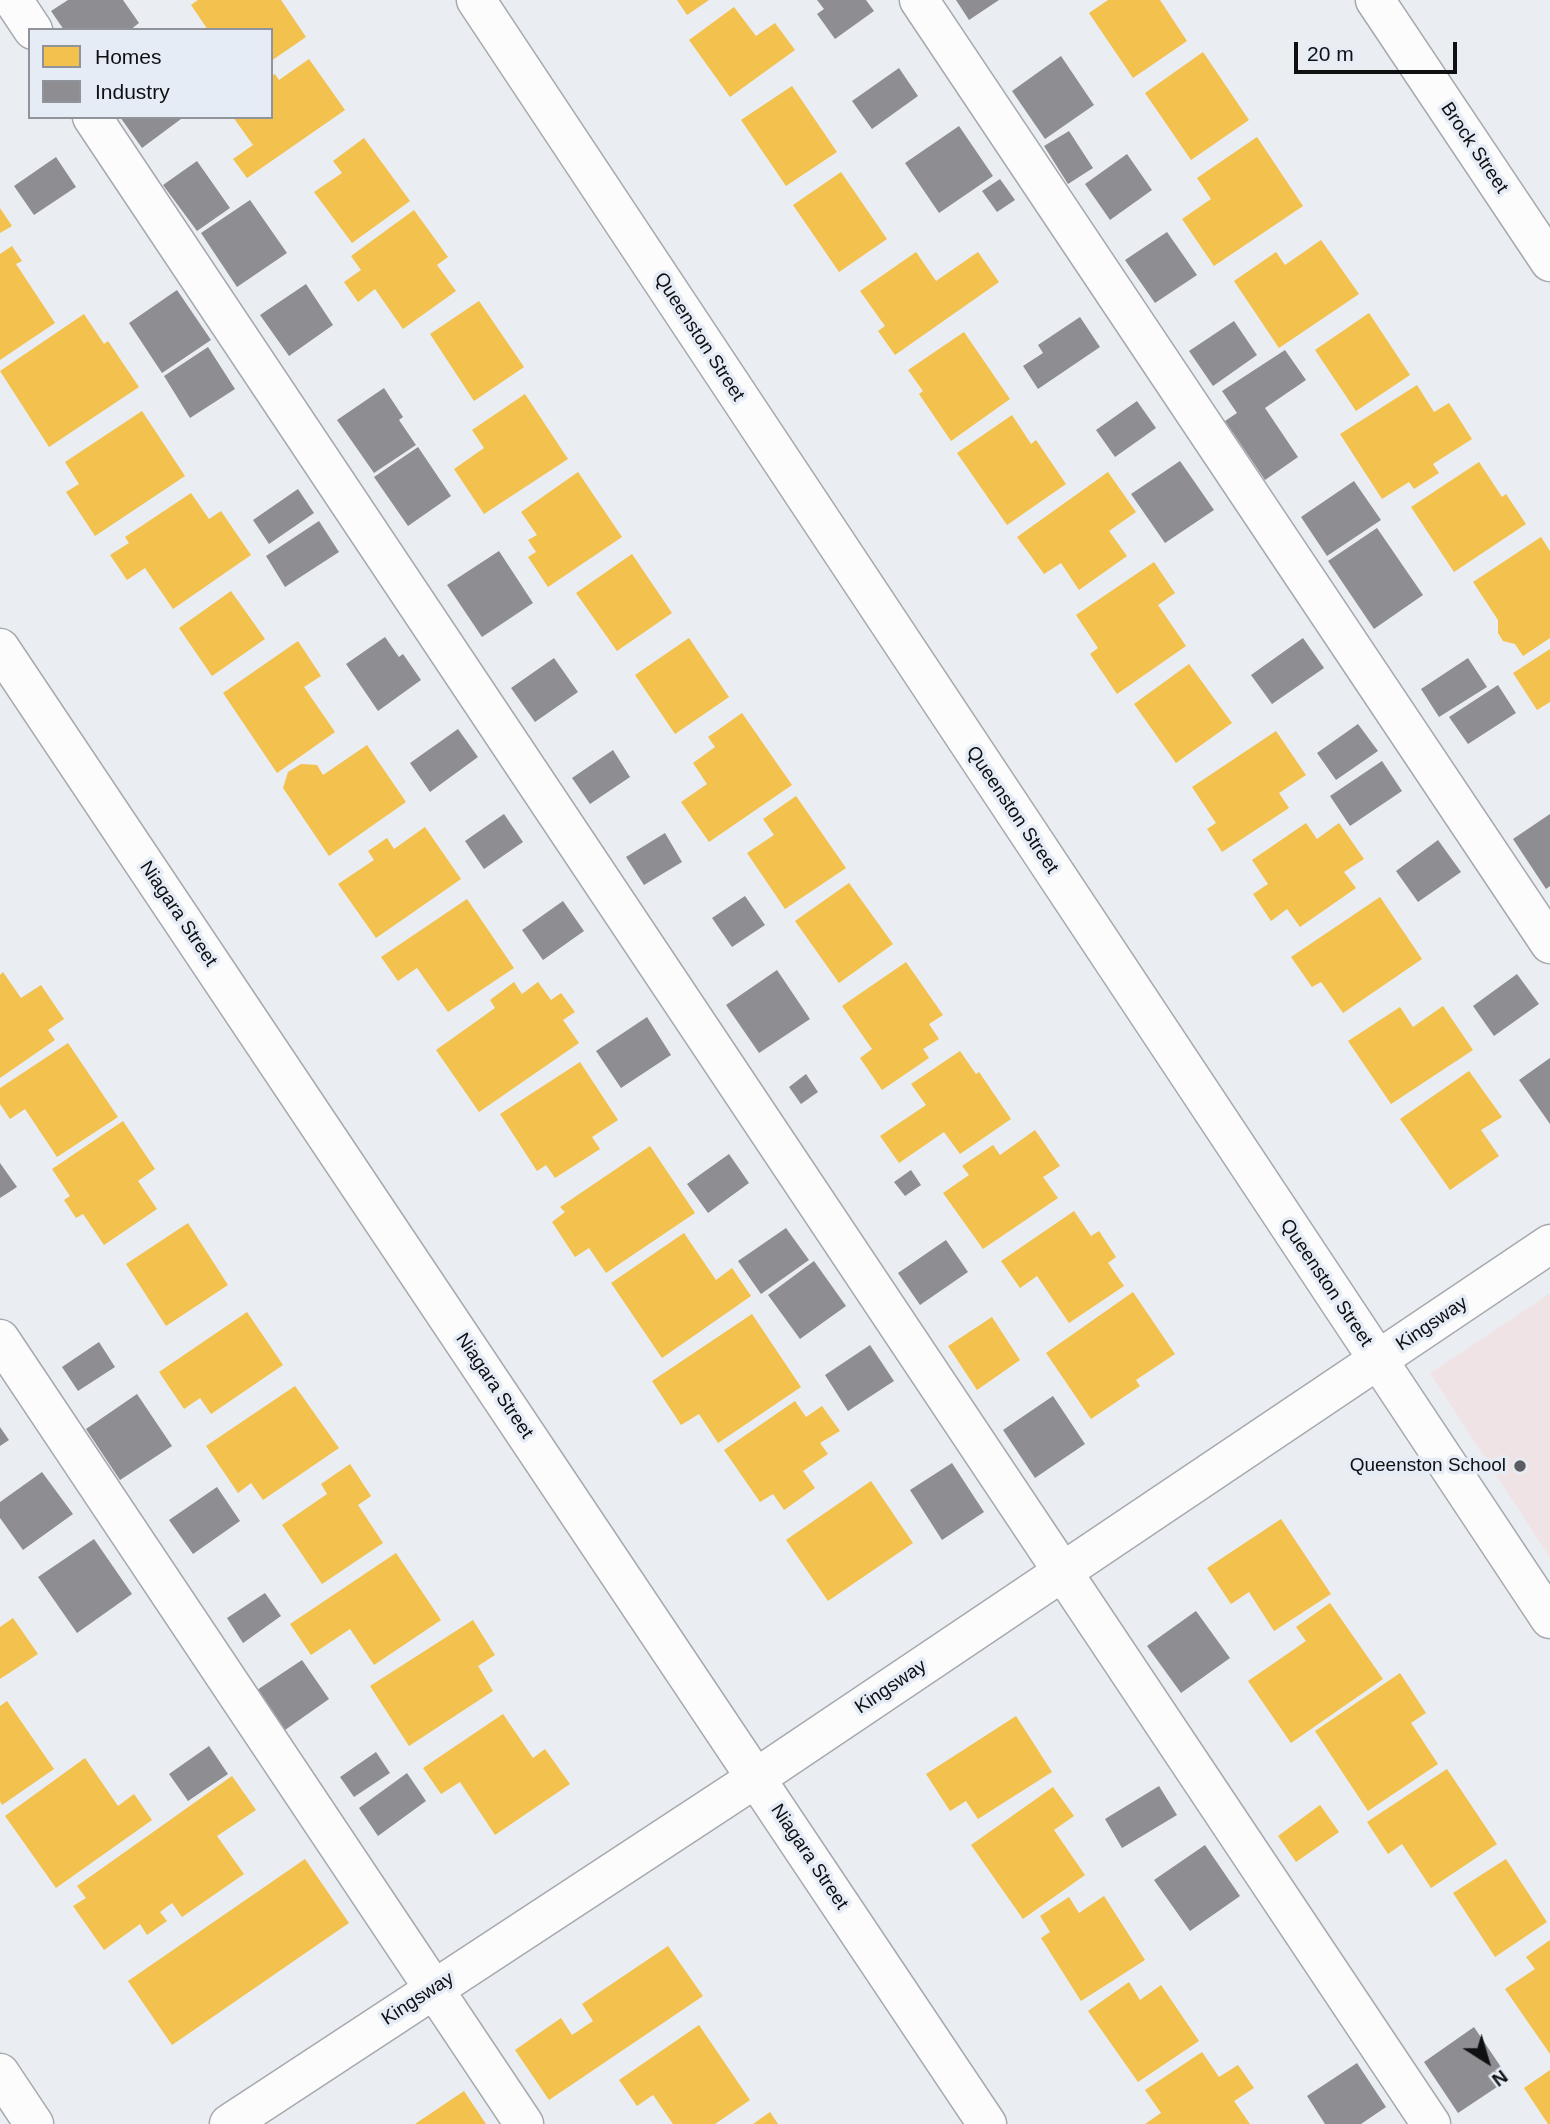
<!DOCTYPE html>
<style>
body{margin:0}
#map{position:relative;width:1550px;height:2124px;overflow:hidden;background:#eaedf2;font-family:Arial,sans-serif}
canvas{display:block}
.legend{position:absolute;left:28px;top:28px;width:245px;height:91px;box-sizing:border-box;background:#e6ecf5;border:2px solid #90949a;margin:0;padding:9px 12px;list-style:none;font-size:21px;color:#0e1012}
.legend li{display:flex;align-items:center;gap:14px;height:35px}
.legend b{width:35px;border:2px solid #90949a}
.north{position:absolute;left:1452px;top:2026px;width:70px;height:70px;-webkit-text-stroke:5px #e6ecf5;paint-order:stroke;rotate:143deg;font-size:19px;font-weight:700;line-height:28px;text-align:center;color:#0e1012}
.north::after{content:'';display:block;margin:auto;width:24px;height:32px;background:#0e1012;clip-path:polygon(50% 0,100% 100%,50% 72%,0 100%)}
.scale{position:absolute;left:1294px;top:42px;width:163px;height:32px;box-sizing:border-box;border:4px solid #0e1012;border-top:0;padding-left:9px;font-size:21px;line-height:24px;white-space:nowrap;color:#0e1012;-webkit-text-stroke:5px #e6ecf5;paint-order:stroke}
</style>
<div id="map">
<canvas width="1550" height="2124"></canvas>
<ul class="legend">
<li><b style="height:19px;background:#f2c14e"></b>Homes</li>
<li><b style="height:19px;background:#8d8d92"></b>Industry</li>
</ul>
<div class="north">N</div>
<div class="scale">20 m</div>
</div>
<script>
const context = document.querySelector('canvas').getContext('2d');
context.lineJoin = 'round';
function paint(path, color) { context.fillStyle = color; context.fill(path, 'evenodd'); }
const shape = rows => new Path2D(rows.map(r => 'M' + r).join(''));
function strokePath(path, color, width, dash) { context.strokeStyle = color; context.lineWidth = width; context.lineCap = dash ? 'butt' : 'round'; context.setLineDash(dash || []); context.stroke(path); }
function write(font, color, halo, rows, align = 'center') {
  context.font = font + ' Arial,sans-serif'; context.lineWidth = 7; context.setLineDash([]); context.textBaseline = 'middle'; context.strokeStyle = halo; context.fillStyle = color; for (const [text, x, y, turn = 0] of rows) {
    context.save(); context.translate(x, y); context.rotate((+turn || 0) * Math.PI / 180); context.textAlign = isNaN(turn) ? turn : align; if (halo) context.strokeText(text, 0, 0); context.fillText(text, 0, 0); context.restore();
  }
}
paint(shape([
 [1550,1293,1550,1558,1430,1373]
]), '#f0e3e5');
paint(shape([
 [198,0,281,0,306,37,271,61,271,30,208,30,191,5],
 [677,0,709,0,687,15],
 [1108,0,1160,0,1187,41,1133,78,1089,13],
 [734,7,756,36,775,23,795,50,730,97,689,40],
 [1203,52,1249,120,1191,160,1145,93],
 [309,59,345,110,247,178,233,159,253,145,233,117,271,117,271,76,275,74,279,80],
 [792,86,837,152,786,186,741,120],
 [1257,137,1303,206,1214,266,1182,219,1211,199,1197,178],
 [364,138,410,201,352,243,314,192,342,173,333,161],
 [841,172,887,239,839,272,793,205],
 [0,208,12,226,0,233],
 [414,210,448,257,437,265,456,291,403,329,375,289,358,302,344,282,361,270,351,256],
 [1321,240,1359,294,1279,348,1234,281,1276,252,1285,265],
 [12,246,22,261,16,264,55,323,0,360,0,254],
 [916,252,936,281,978,252,999,282,895,355,878,331,885,326,860,291],
 [479,301,524,367,474,401,430,334],
 [1369,313,1410,375,1356,411,1315,350],
 [84,314,104,344,108,341,139,387,49,447,0,371],
 [964,332,1010,399,951,441,919,394,923,391,908,370],
 [1417,385,1434,412,1449,403,1472,439,1433,464,1439,473,1414,489,1409,482,1382,499,1340,434],
 [525,394,568,459,484,514,454,469,484,448,472,430],
 [142,411,185,476,95,536,66,492,79,484,65,462],
 [1012,415,1031,444,1036,440,1066,484,1007,525,957,453],
 [1479,462,1502,497,1506,494,1526,524,1454,572,1411,507],
 [578,472,622,537,548,587,528,557,536,552,528,540,537,535,521,512],
 [1108,472,1136,512,1109,531,1127,556,1079,590,1061,563,1044,574,1017,537],
 [191,493,209,519,221,511,251,555,173,609,145,568,127,580,110,555,129,543,125,537],
 [1541,537,1550,551,1550,638,1523,656,1515,644,1503,641,1498,633,1498,620,1473,582],
 [632,554,672,613,617,651,576,593],
 [1154,562,1175,593,1158,605,1186,646,1117,694,1090,654,1098,648,1076,615],
 [231,591,265,639,212,676,179,628],
 [689,638,729,697,675,734,635,675],
 [298,641,321,676,304,687,335,732,277,773,223,693],
 [1550,649,1550,702,1537,710,1513,673],
 [1189,664,1232,723,1176,763,1134,704],
 [742,713,792,785,709,842,681,802,707,784,693,763,715,747,708,737],
 [1276,731,1306,775,1279,793,1289,808,1222,852,1207,829,1216,823,1192,787],
 [367,745,406,802,329,856,283,788,288,772,301,764,317,765,323,775],
 [796,796,846,868,785,909,747,853,774,835,763,819],
 [1306,823,1317,839,1339,823,1364,859,1344,872,1356,888,1300,927,1287,909,1271,921,1253,894,1268,884,1252,860],
 [425,827,461,879,376,938,338,884,374,860,368,851,387,838,394,849],
 [849,883,893,944,839,983,795,921],
 [1380,897,1422,959,1343,1013,1321,982,1312,987,1291,957],
 [467,899,514,968,448,1012,417,968,398,981,381,957],
 [906,962,943,1015,929,1024,939,1039,923,1049,929,1058,882,1090,860,1058,872,1049,842,1006],
 [3,972,21,998,41,985,64,1019,48,1030,55,1040,0,1078,0,975],
 [514,982,522,994,538,982,551,1000,561,993,575,1012,563,1020,579,1043,479,1112,436,1050,495,1008,490,1000],
 [1443,1006,1473,1050,1391,1104,1348,1041,1400,1007,1413,1027],
 [68,1043,118,1117,57,1157,25,1109,10,1119,0,1104,0,1088],
 [960,1051,976,1074,979,1072,1011,1119,960,1154,944,1132,899,1163,880,1136,926,1105,911,1084],
 [580,1062,618,1120,592,1137,600,1149,555,1178,546,1165,537,1171,500,1114],
 [1469,1071,1502,1117,1481,1130,1499,1156,1450,1190,1400,1119],
 [123,1121,155,1169,138,1181,157,1209,104,1245,83,1214,76,1218,64,1200,70,1196,52,1169],
 [1035,1130,1060,1166,1043,1177,1058,1198,983,1249,943,1193,969,1175,962,1166,993,1145,1000,1155],
 [650,1146,695,1213,606,1273,589,1248,575,1257,552,1222,565,1212,560,1207],
 [1074,1211,1091,1236,1099,1231,1116,1257,1108,1263,1124,1286,1069,1323,1037,1276,1020,1288,1001,1261],
 [188,1223,228,1285,166,1326,126,1264],
 [684,1233,716,1280,732,1268,751,1296,662,1358,611,1283],
 [1133,1292,1175,1354,1136,1380,1140,1386,1091,1419,1046,1353],
 [247,1312,283,1365,211,1414,200,1398,184,1409,159,1372],
 [752,1314,801,1387,718,1443,699,1414,681,1425,652,1381],
 [992,1317,1020,1360,977,1390,948,1346],
 [295,1386,339,1448,263,1500,251,1483,238,1493,206,1446],
 [795,1401,806,1417,822,1406,840,1431,820,1443,828,1454,803,1471,815,1488,784,1510,773,1494,760,1502,724,1450],
 [350,1464,371,1496,358,1505,383,1543,322,1584,282,1525,327,1494,321,1484],
 [871,1481,913,1543,828,1601,786,1540],
 [1281,1519,1331,1594,1274,1631,1249,1592,1231,1604,1207,1568],
 [396,1553,441,1620,374,1665,350,1629,311,1655,290,1624],
 [1330,1603,1383,1679,1291,1743,1248,1681,1306,1641,1296,1627],
 [13,1618,38,1654,0,1679,0,1627],
 [473,1620,495,1655,478,1666,493,1691,409,1746,370,1686],
 [1400,1673,1426,1713,1411,1723,1438,1764,1368,1811,1315,1731],
 [7,1701,54,1769,2,1805,0,1801,0,1706],
 [503,1714,533,1758,545,1749,570,1784,495,1835,460,1782,441,1794,423,1768],
 [1016,1716,1052,1772,978,1819,966,1801,950,1811,926,1774],
 [85,1758,118,1806,134,1794,152,1820,56,1888,5,1816],
 [1447,1769,1497,1844,1431,1888,1402,1844,1388,1854,1367,1822],
 [232,1776,256,1810,217,1836,244,1874,182,1917,172,1903,160,1912,167,1921,147,1935,140,1924,104,1950,73,1906,86,1898,77,1886],
 [1053,1787,1074,1816,1054,1830,1085,1875,1023,1919,971,1845],
 [1320,1805,1339,1832,1296,1862,1278,1836],
 [305,1859,349,1923,172,2045,128,1981],
 [1506,1859,1547,1922,1495,1957,1453,1893],
 [1104,1896,1145,1960,1081,2001,1041,1938,1050,1932,1040,1916,1069,1897,1079,1913],
 [1550,1940,1550,2054,1505,1989,1535,1969,1526,1957],
 [668,1946,703,1996,549,2100,515,2050,561,2018,572,2035,593,2021,582,2004],
 [1129,1982,1140,2000,1161,1985,1199,2041,1138,2082,1088,2011],
 [699,2025,750,2100,715,2124,673,2124,653,2095,637,2106,619,2080],
 [1202,2052,1219,2077,1238,2065,1254,2088,1234,2101,1250,2124,1145,2124,1161,2113,1145,2090],
 [1550,2070,1550,2124,1548,2124,1524,2088],
 [464,2091,486,2124,415,2124],
 [770,2112,778,2124,753,2124]
]), '#f2c14e');
paint(shape([
 [68,0,123,0,139,23,130,30,64,30,51,11],
 [817,0,866,0,874,11,835,39,817,14,824,9],
 [956,0,999,0,969,20],
 [1061,56,1094,105,1045,139,1012,91],
 [899,68,918,96,872,129,852,101],
 [120,117,180,117,181,119,142,148],
 [959,126,993,176,939,213,905,163],
 [1069,131,1093,168,1068,184,1044,146],
 [1127,154,1152,190,1110,220,1085,184],
 [56,157,76,187,34,215,14,186],
 [197,161,230,208,197,231,163,185],
 [1000,179,1015,200,997,212,982,191],
 [250,200,287,253,237,287,201,233],
 [1167,232,1197,275,1155,303,1125,260],
 [306,284,333,325,289,356,260,315],
 [177,290,211,340,162,373,129,323],
 [1080,317,1100,347,1038,389,1023,366,1043,353,1038,345],
 [1234,321,1257,355,1213,386,1189,351],
 [208,347,235,389,190,418,164,376],
 [1285,350,1306,380,1265,408,1298,457,1265,480,1225,421,1237,413,1222,391],
 [384,388,403,417,399,420,416,445,374,473,337,420],
 [1137,401,1156,428,1115,457,1096,430],
 [418,447,451,496,408,526,374,477],
 [1180,461,1214,510,1165,543,1131,494],
 [1354,481,1381,520,1327,556,1301,517],
 [298,489,314,513,269,544,253,520],
 [319,521,339,552,285,587,266,556],
 [1377,528,1423,595,1374,629,1328,561],
 [499,551,533,603,482,637,447,585],
 [385,637,399,657,403,654,421,680,378,711,346,664],
 [1303,638,1324,668,1272,704,1251,675],
 [554,658,578,692,535,722,511,688],
 [1468,658,1487,687,1439,717,1421,689],
 [1498,685,1516,713,1468,744,1449,717],
 [1358,724,1378,751,1336,780,1317,753],
 [458,729,478,757,430,792,410,763],
 [613,750,630,777,590,804,572,778],
 [1382,761,1402,791,1350,826,1330,796],
 [504,814,523,842,484,869,465,841],
 [1550,814,1550,886,1546,889,1513,839],
 [665,833,682,862,644,885,626,857],
 [1438,840,1461,872,1418,902,1396,871],
 [745,896,765,925,732,947,712,918],
 [563,901,584,931,543,960,522,930],
 [777,970,810,1019,759,1053,726,1005],
 [1517,974,1539,1004,1494,1036,1473,1006],
 [647,1017,671,1055,621,1088,596,1051],
 [1550,1058,1550,1124,1519,1080],
 [806,1074,818,1092,801,1104,789,1087],
 [729,1154,749,1183,708,1213,687,1184],
 [0,1163,17,1187,0,1198],
 [911,1170,921,1185,905,1196,894,1182],
 [786,1228,809,1260,761,1294,738,1261],
 [946,1240,968,1272,920,1305,898,1273],
 [814,1261,846,1306,800,1339,768,1295],
 [99,1342,115,1367,78,1391,62,1367],
 [870,1345,894,1381,848,1411,825,1375],
 [137,1394,172,1446,120,1480,86,1429],
 [1053,1396,1085,1444,1035,1478,1003,1430],
 [0,1427,9,1440,0,1446],
 [952,1463,984,1512,942,1540,910,1490],
 [42,1472,73,1514,23,1550,0,1518,0,1502],
 [217,1487,240,1521,193,1554,169,1520],
 [94,1539,132,1594,77,1633,38,1577],
 [265,1593,281,1616,243,1643,227,1618],
 [1196,1611,1230,1658,1181,1693,1147,1646],
 [302,1660,329,1699,285,1730,257,1690],
 [209,1746,228,1774,188,1801,169,1774],
 [376,1752,390,1773,354,1797,340,1777],
 [407,1773,426,1801,378,1836,359,1808],
 [1159,1786,1177,1815,1122,1848,1105,1819],
 [1205,1845,1240,1896,1190,1931,1154,1880],
 [1474,2027,1509,2079,1458,2113,1424,2062],
 [1357,2063,1386,2107,1361,2124,1325,2124,1307,2096]
]), '#8d8d92');
const minor = shape([
 [13,0,33,30],
 [476,0,1550,1619],
 [919,0,1550,944],
 [1375,0,1550,262],
 [92,117,1431,2124],
 [0,648,987,2124],
 [0,1339,524,2124],
 [0,2073,34,2124],
 [229,2124,756,1778,1550,1244]
]);
strokePath(minor, '#a6a9ad', 41);
strokePath(minor, '#fcfcfd', 38);
for (const [x, y, r, color] of [
 [1520,1466,7,"#5b5d60"]
]) { const dot = new Path2D(); dot.arc(x, y, r, 0, 2 * Math.PI); context.fillStyle = color; context.fill(dot); strokePath(dot, '#e6ecf5', 2.5); }
write('19px', '#0e1012', '#e6ecf5', [
 ["Brock Street",1474,148,56],
 ["Queenston Street",699,337,57],
 ["Queenston Street",1012,810,56],
 ["Niagara Street",178,914,56],
 ["Queenston Street",1326,1283,56],
 ["Kingsway",1432,1324,-34],
 ["Niagara Street",494,1386,56],
 ["Kingsway",891,1687,-34],
 ["Niagara Street",809,1857,56],
 ["Kingsway",418,1999,-33]
]);
write('19px', '#0e1012', '#e6ecf5', [
 ["Queenston School",1506,1466]
], 'right');
</script>
